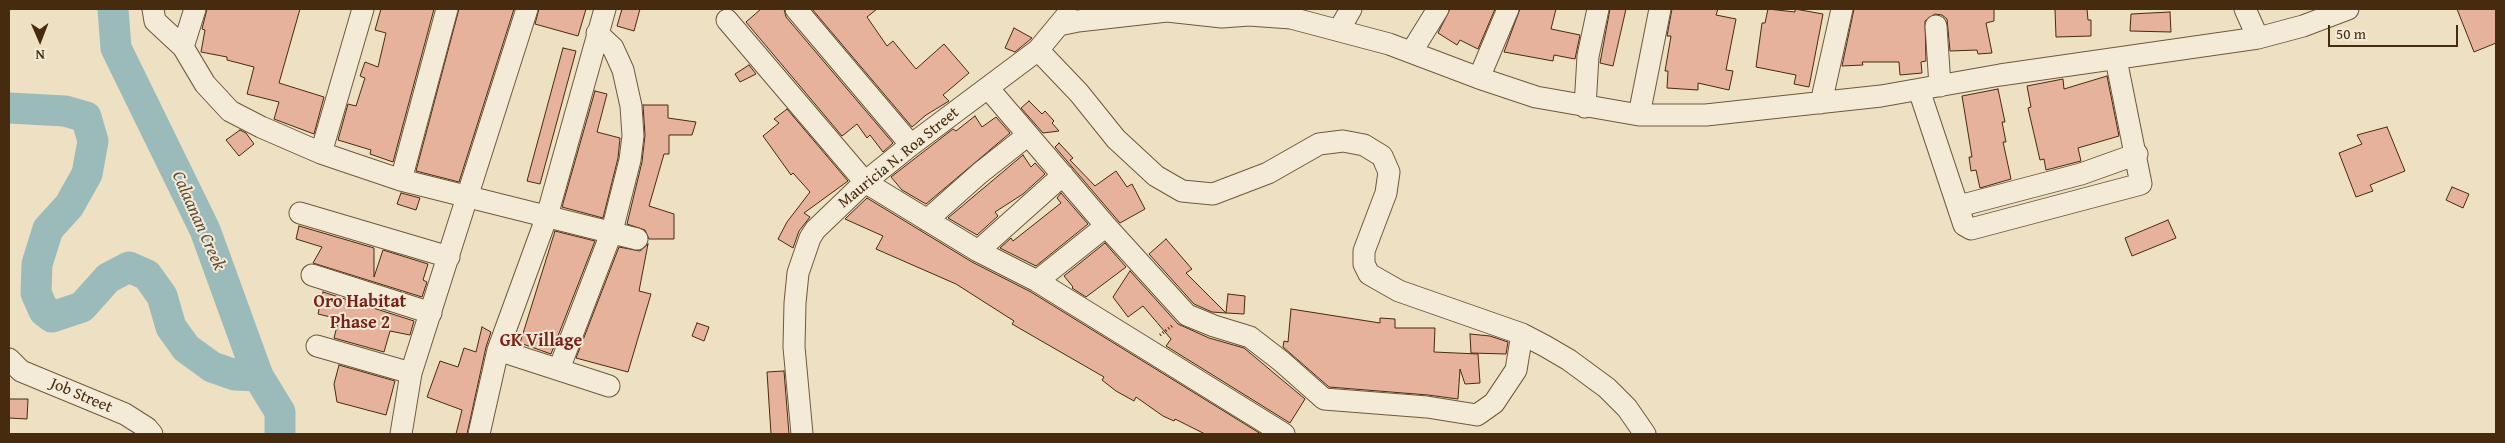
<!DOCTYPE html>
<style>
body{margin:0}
#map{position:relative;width:2505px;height:443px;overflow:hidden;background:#ede0c3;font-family:"Gentium Book Plus",serif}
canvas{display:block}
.frame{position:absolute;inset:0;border:10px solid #472b0e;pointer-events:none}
.north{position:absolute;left:15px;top:15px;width:50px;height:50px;-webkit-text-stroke:4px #f3ebd8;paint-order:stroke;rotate:179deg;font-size:14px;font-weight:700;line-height:20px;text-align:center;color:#472b0e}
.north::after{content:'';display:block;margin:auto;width:18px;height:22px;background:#472b0e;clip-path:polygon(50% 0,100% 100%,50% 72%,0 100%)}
.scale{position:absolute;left:2328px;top:25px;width:130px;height:22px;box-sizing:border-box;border:2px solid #472b0e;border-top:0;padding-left:6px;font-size:15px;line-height:18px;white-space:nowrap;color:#472b0e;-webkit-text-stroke:4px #f3ebd8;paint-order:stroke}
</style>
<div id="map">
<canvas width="2505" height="443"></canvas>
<div class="frame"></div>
<div class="north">N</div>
<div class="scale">50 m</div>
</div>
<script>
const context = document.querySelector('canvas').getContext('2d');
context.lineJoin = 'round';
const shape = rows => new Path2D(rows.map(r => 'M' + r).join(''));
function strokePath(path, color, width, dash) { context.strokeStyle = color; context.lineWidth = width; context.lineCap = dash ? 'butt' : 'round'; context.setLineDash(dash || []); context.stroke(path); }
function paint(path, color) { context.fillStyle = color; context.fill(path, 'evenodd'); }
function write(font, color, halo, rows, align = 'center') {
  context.font = font + ' "Gentium Book Plus",serif'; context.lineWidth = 4; context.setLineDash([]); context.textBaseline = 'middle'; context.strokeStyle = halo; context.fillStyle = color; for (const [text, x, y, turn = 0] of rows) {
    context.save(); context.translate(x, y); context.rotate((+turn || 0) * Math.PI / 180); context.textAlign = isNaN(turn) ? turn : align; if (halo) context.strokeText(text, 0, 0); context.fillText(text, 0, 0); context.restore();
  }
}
strokePath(shape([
 [113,9,116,48,205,230,258,376,280,412,280,434],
 [9,108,65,111,86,117,93,141,87,174,69,206,48,229,37,264,36,293,44,311,52,317,82,307,108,278,129,267,147,275,162,296,171,327,186,348,212,367,235,375,258,376]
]), '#9bbbbb', 31);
const building = shape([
 [207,9,300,9,279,83,324,97,314,134,274,119,279,102,247,94,254,67,227,60,227,57,201,52,205,30,202,29,207,9],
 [381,9,434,9,393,162,370,154,371,150,338,140,348,104,356,106,365,78,360,76,365,62,378,67,386,33,375,30,381,9],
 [459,9,514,9,459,182,416,171,459,9],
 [539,9,586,9,578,36,535,24,539,9],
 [622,9,640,9,634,31,617,26,622,9],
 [761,9,784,9,786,17,893,143,883,152,870,135,867,138,857,124,842,136,746,22,761,9],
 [812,9,877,9,867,17,887,46,893,41,916,69,944,44,969,73,943,95,949,101,926,115,912,127,812,9],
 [1450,9,1495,9,1478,49,1460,40,1457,45,1438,33,1450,9],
 [1520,9,1556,9,1551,29,1580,35,1575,59,1554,55,1553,61,1504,52,1520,9],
 [1610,9,1626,9,1613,66,1600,63,1610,9],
 [1672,9,1718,9,1716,15,1736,19,1726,70,1733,71,1729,90,1698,83,1698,90,1667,88,1668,71,1665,71,1671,36,1667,36,1672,9],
 [1768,9,1795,12,1795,9,1823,14,1809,87,1794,84,1796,75,1756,67,1762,23,1765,23,1768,9],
 [1854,9,1994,9,1994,21,1986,23,1992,53,1978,54,1977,50,1950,51,1947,19,1942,15,1935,14,1925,21,1926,61,1921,62,1922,73,1900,75,1899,62,1862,62,1863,65,1842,66,1854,9],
 [2055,9,2087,9,2088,20,2091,20,2091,36,2056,37,2055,9],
 [2457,9,2496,9,2496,43,2474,52,2457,9],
 [2170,12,2171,32,2130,31,2131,14,2170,12],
 [1014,28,1032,38,1015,52,1005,48,1014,28],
 [563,48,576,51,540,184,527,181,563,48],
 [749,65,756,74,740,82,735,74,749,65],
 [2107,76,2119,136,2078,148,2081,161,2046,170,2044,159,2040,160,2028,108,2031,107,2027,86,2063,79,2064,89,2107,76],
 [1998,89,2005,122,2002,122,2006,142,2003,142,2011,179,1980,188,1976,170,1971,171,1969,157,1972,157,1962,96,1998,89],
 [595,91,607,94,597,132,620,138,618,158,603,218,562,207,595,91],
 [1029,101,1042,114,1045,111,1054,121,1052,123,1059,131,1043,133,1021,108,1029,101],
 [643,105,668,105,668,118,696,122,692,135,669,135,669,154,664,154,649,206,674,214,674,239,649,239,645,230,627,224,642,162,645,135,643,105],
 [787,109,848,181,804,213,810,217,799,231,793,248,778,239,787,222,810,192,793,173,791,175,763,136,779,123,774,119,787,109],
 [975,116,982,127,996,117,1010,133,926,204,902,190,891,177,953,129,956,131,975,116],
 [2387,127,2405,171,2370,185,2373,191,2356,197,2339,153,2362,144,2357,135,2387,127],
 [240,130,246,133,254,144,239,156,226,140,240,130],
 [1059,143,1073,158,1070,160,1095,186,1116,171,1127,187,1132,184,1145,209,1120,223,1055,147,1059,143],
 [1023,155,1031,167,1035,163,1045,174,1023,194,995,212,998,216,977,235,948,218,1023,155],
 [2452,187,2469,194,2463,208,2446,200,2452,187],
 [401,193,420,198,416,210,397,204,401,193],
 [1061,193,1088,224,1036,266,1000,248,1011,238,1013,241,1061,203,1057,198,1061,193],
 [867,198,972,262,1031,292,1261,434,1205,434,1175,419,1174,421,1163,416,1136,397,1134,401,1116,391,1102,380,1104,377,1012,324,1014,321,956,284,876,249,883,236,845,219,867,198],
 [2168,220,2176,238,2132,256,2125,238,2168,220],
 [299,226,374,248,374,277,383,250,428,264,423,280,427,282,422,297,313,263,322,247,296,239,299,226],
 [555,231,595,241,551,354,520,343,555,231],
 [1166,239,1192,269,1186,273,1226,313,1212,312,1194,304,1149,254,1166,239],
 [1105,243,1126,267,1086,297,1072,288,1073,287,1064,276,1105,243],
 [648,244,639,291,651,294,628,372,576,358,619,247,640,251,648,244],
 [1130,271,1178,324,1209,338,1244,348,1305,399,1290,423,1166,346,1171,339,1143,306,1128,317,1113,297,1130,271],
 [323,292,414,321,410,335,390,331,384,352,334,338,339,319,318,314,323,292],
 [1228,294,1245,296,1244,314,1226,313,1228,294],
 [1291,309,1380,323,1380,318,1395,319,1395,328,1435,328,1434,352,1478,354,1480,383,1465,384,1460,369,1458,399,1428,395,1329,387,1283,347,1284,341,1288,342,1291,309],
 [697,323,709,327,704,341,692,336,697,323],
 [482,327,491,332,486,347,467,434,456,434,462,410,427,397,440,361,458,367,464,348,476,352,482,327],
 [1470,334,1490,336,1508,342,1506,354,1471,353,1470,334],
 [339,365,395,381,386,415,337,402,334,384,339,365],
 [784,371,789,434,771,434,767,372,784,371],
 [9,399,28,399,27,419,9,418,9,399]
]);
paint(building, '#e6b29b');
strokePath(building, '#472b0e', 1);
const minor = shape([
 [153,9,155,21,183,47,205,84,230,111,261,127,321,153,401,180,637,239],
 [796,9,911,145],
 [2245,9,2258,38],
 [727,20,865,182,978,251,1037,281,1284,434],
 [1059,25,1078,21,1167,11,1222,17,1249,15,1291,18,1389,44,1479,78,1536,97,1639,115,1706,115,1881,96,2000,75,2258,38,2303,26,2348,9],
 [1936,26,1940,86],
 [1339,30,1351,9],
 [183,47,195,9],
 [1038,50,1079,93,1116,139,1156,176,1182,191,1213,194,1268,173,1319,144,1343,141,1364,145,1382,156,1389,172,1386,193,1364,251,1364,264,1369,274,1399,291,1522,334,1545,346,1569,360,1607,388,1627,408,1645,434],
 [1412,51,1438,9],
 [1479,78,1508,9],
 [988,88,1106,226,1187,315,1214,326,1250,337,1281,361,1324,399,1427,407,1477,415,1494,403,1516,370,1522,334],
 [1919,90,1964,225,1971,229,2141,184,2116,59],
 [1821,103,1842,9],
 [1585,107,1588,56,1598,9],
 [1639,115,1660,9],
 [321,153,363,9],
 [401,180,447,9],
 [1959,206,2081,174,2137,154],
 [300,213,449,257],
 [927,220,980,173,1028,135],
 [978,251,1063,175],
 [312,275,431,313],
 [1037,281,1106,226],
 [317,346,411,373],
 [498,350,609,386],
 [9,359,21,371,125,414,147,428,152,434],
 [559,369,612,231,630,160,633,136,631,106,623,70,613,48,597,33],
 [401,434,411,373,527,9],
 [479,434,498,350,547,216,605,9],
 [802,434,794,347,795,303,798,273,810,238,815,230,865,182,911,145,1038,50,1067,15]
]);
strokePath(minor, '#70583b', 23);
strokePath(shape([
 [1160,335,1173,325]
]), '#472b0e', 3, [1, 2.5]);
strokePath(minor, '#f3ebd8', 21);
write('16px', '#472b0e', '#f3ebd8', [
 ["Mauricia N. Roa Street",899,158,-39],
 ["Job Street",81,396,23]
]);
write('italic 18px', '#5c4f39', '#f3ebd8', [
 ["Calaanan Creek",198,221,66]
]);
write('bold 18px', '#7a1f14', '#f3ebd8', [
 ["Oro Habitat",360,302],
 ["Phase 2",360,323],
 ["GK Village",541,341]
]);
</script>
